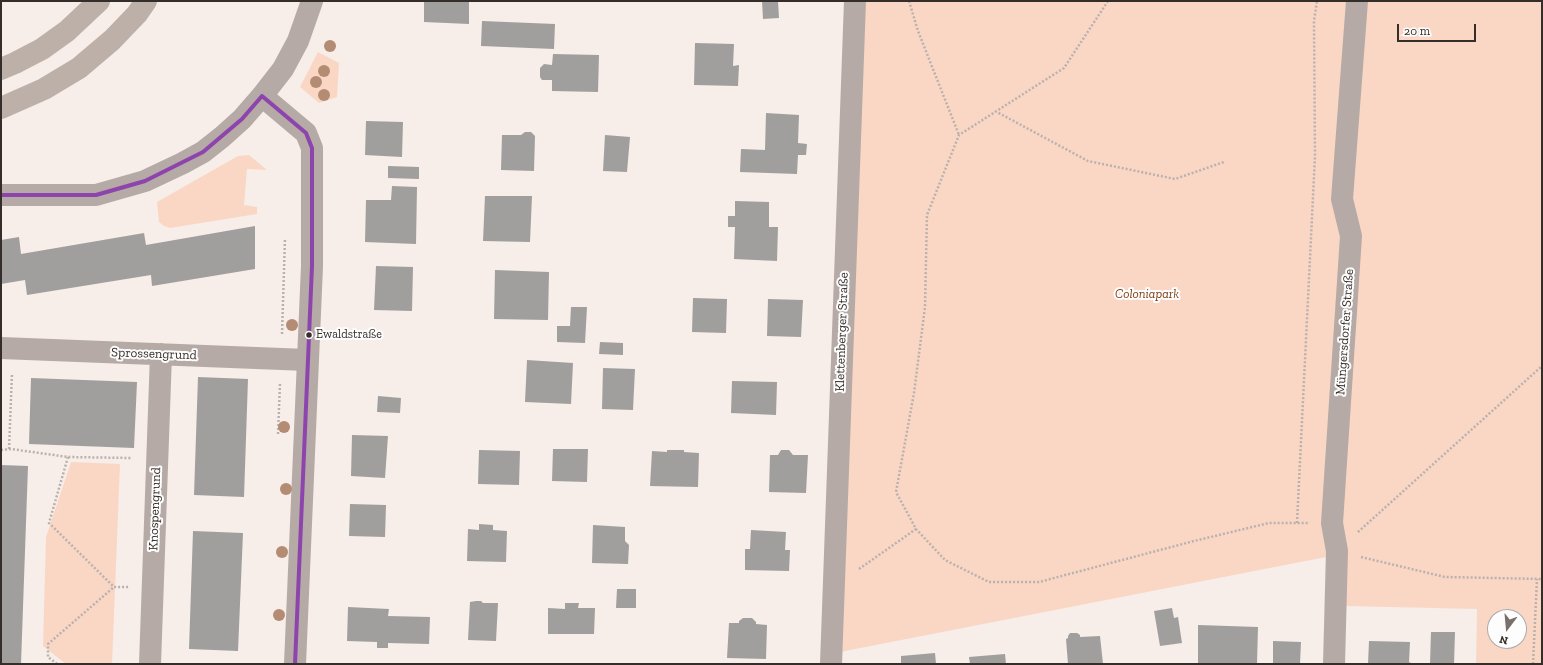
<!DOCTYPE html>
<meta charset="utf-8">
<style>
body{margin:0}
#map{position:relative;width:1543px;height:665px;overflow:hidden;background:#f7ede9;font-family:"Zilla Slab",serif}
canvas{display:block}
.frame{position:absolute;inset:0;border:2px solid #352d29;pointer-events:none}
.north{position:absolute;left:1487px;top:609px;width:40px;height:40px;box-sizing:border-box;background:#fdfdfd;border:1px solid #adaaa8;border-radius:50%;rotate:196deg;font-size:11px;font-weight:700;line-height:16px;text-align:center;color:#352d29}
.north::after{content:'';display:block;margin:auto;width:14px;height:18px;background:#79706c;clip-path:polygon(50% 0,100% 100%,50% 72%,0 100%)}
.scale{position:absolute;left:1397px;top:24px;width:79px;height:18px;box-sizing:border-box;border:2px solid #352d29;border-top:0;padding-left:5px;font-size:12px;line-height:14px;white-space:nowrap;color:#352d29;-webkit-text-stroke:3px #fdfdfd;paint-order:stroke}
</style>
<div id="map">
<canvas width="1543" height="665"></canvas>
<div class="frame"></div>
<div class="north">N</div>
<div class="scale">20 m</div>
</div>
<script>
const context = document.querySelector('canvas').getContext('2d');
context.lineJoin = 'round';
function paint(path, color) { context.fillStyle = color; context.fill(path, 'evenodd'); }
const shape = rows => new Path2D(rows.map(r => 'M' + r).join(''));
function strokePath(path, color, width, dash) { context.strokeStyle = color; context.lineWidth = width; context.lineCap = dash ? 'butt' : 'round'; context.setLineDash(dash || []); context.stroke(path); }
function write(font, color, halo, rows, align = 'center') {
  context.font = font + ' "Zilla Slab",serif'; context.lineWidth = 4; context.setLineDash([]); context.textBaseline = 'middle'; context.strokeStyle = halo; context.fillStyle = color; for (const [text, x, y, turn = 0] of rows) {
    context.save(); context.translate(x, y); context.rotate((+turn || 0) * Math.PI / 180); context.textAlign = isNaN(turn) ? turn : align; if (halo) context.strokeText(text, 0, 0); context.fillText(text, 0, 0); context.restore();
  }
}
paint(shape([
 [864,1,1542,1,1542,664,1476,664,1477,609,1346,606,1326,557,840,652],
 [1495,617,1519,617,1519,641,1495,641],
 [318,52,339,63,337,97,319,103,300,87],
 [249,155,267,170,247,169,244,205,257,207,257,214,170,228,164,226,159,222,157,202,238,156],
 [71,462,120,464,112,664,66,664,43,646,46,537]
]), '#fad7c5');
paint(shape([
 [424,1,469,1,469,24,424,22],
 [762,1,778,1,779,18,763,19],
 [482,21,555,24,554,49,481,46],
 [695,43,734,44,733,66,739,65,738,86,694,85],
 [553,54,599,55,598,92,552,91,552,80,542,80,540,77,540,68,544,64,552,65],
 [766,113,799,115,798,143,807,144,806,155,798,155,797,174,740,172,741,149,765,150],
 [366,121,403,122,402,157,365,155],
 [525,132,531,132,535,136,534,171,501,170,502,135,521,135],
 [605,135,630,137,627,172,603,171],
 [388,166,419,167,419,179,388,178],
 [392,186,417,187,416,244,365,242,366,200,391,200],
 [485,196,532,196,530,242,483,241],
 [735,201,769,202,769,227,778,227,777,261,734,259,735,227,728,227,728,216,735,216],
 [255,226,255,269,152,286,151,275,27,295,25,280,1,284,1,240,19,237,21,254,144,233,146,245],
 [376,266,413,267,412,311,374,310],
 [495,270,549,272,548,320,494,319],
 [693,298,727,299,726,333,692,332],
 [768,299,803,300,801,337,767,336],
 [571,307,587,307,585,343,557,342,557,326,570,326],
 [600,342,623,343,623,355,599,354],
 [527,360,573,363,571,404,525,402],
 [603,368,635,369,633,410,602,409],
 [198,377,248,379,244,497,194,495],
 [31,378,137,382,134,448,29,444],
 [732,381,777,382,776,415,731,413],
 [378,396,401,398,400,413,377,412],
 [352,435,388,436,385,478,351,476],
 [553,449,588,449,587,482,552,481],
 [479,450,520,451,519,485,478,484],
 [667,450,684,450,684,452,699,453,698,487,650,486,652,451,667,452],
 [781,450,789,450,793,455,808,455,806,493,769,492,770,455,778,455],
 [1,465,28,466,21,664,1,664],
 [350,504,386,505,385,537,349,536],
 [479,524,493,525,493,530,507,531,506,562,467,561,468,529,479,530],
 [593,525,625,527,625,541,629,545,628,564,592,563],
 [751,530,786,532,785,550,790,550,789,571,745,570,745,549,750,549],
 [193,531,243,533,238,651,189,649],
 [617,589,636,589,636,608,616,608],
 [476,601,481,601,483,603,498,603,496,641,468,640,470,602],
 [565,603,579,603,578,608,595,608,594,634,548,634,548,608,565,609],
 [348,607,389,609,388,616,430,617,429,644,388,643,388,648,377,648,377,642,347,641],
 [1172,608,1174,618,1178,617,1182,643,1160,646,1154,611],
 [743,618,752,618,756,622,756,624,767,625,766,659,727,658,729,623,739,623,739,621],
 [1198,625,1258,627,1257,664,1198,664],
 [1431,632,1455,632,1454,664,1430,664],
 [1070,633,1077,633,1080,635,1080,637,1100,636,1103,664,1068,664,1066,639,1068,638,1068,636],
 [1273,641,1301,642,1300,664,1273,664],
 [1369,641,1410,642,1409,662,1413,664,1368,664],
 [935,653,936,664,901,664,901,656],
 [1005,654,1006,664,970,664,969,657]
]), '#a09f9e');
strokePath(shape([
 [909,1,918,31,959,135],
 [1108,1,1064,68,959,135,927,215,925,307,914,393,896,492,916,529,945,560,989,582,1039,582,1194,541,1269,523,1308,523],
 [995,111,1088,161,1175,179,1224,162],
 [282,334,285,238],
 [278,434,280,383],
 [9,449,12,373],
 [1,450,11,449,68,457,132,458],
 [68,457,49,523,114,587,129,587],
 [1297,523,1315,156,1314,21,1317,1],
 [1358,532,1542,366],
 [1361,557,1445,577,1542,579],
 [859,569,916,529],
 [57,664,48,657,48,644,114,587],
 [1533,664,1537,579]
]), '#bab1ad', 2.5, [2, 2]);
strokePath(shape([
 [1,348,307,360],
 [150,664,161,354],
 [831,664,855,1],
 [1334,664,1337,551,1332,523,1351,236,1342,199,1357,1]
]), '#b5aaa5', 22);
strokePath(shape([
 [262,96,306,133,312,148,312,266,295,664],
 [1,195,96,195,145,181,183,163,203,152,222,137,242,119,262,96,283,69,298,41,312,1]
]), '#b5aaa5', 22);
strokePath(shape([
 [1,69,15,63,42,49,67,31,99,1],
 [1,108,44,89,79,68,112,40,137,14,146,1]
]), '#bcb0a8', 22);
strokePath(shape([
 [262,96,306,133,312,148,312,266,295,664],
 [1,195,96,195,145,181,203,152,242,119,262,96]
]), '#8e44ad', 4);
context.fillStyle = '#b48c74';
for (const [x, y] of [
 [330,46],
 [324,71],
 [316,82],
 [324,95],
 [292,325],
 [284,427],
 [286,489],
 [282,552],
 [279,615]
]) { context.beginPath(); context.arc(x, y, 6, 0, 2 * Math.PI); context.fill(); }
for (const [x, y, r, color] of [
 [309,335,3.5,"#352d29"]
]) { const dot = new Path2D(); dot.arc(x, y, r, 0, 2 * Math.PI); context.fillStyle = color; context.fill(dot); strokePath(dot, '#fdfdfd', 1.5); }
write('12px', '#352d29', '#fdfdfd', [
 ["Ewaldstraße",316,335]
], 'left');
write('italic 13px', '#7e3d14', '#fdfdfd', [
 ["Coloniapark",1147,294]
]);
write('13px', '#352d29', '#fdfdfd', [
 ["Klettenberger Straße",842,332,-88],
 ["Müngersdorfer Straße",1345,332,-86],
 ["Sprossengrund",154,354,2],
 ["Knospengrund",155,509,-88]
]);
</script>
